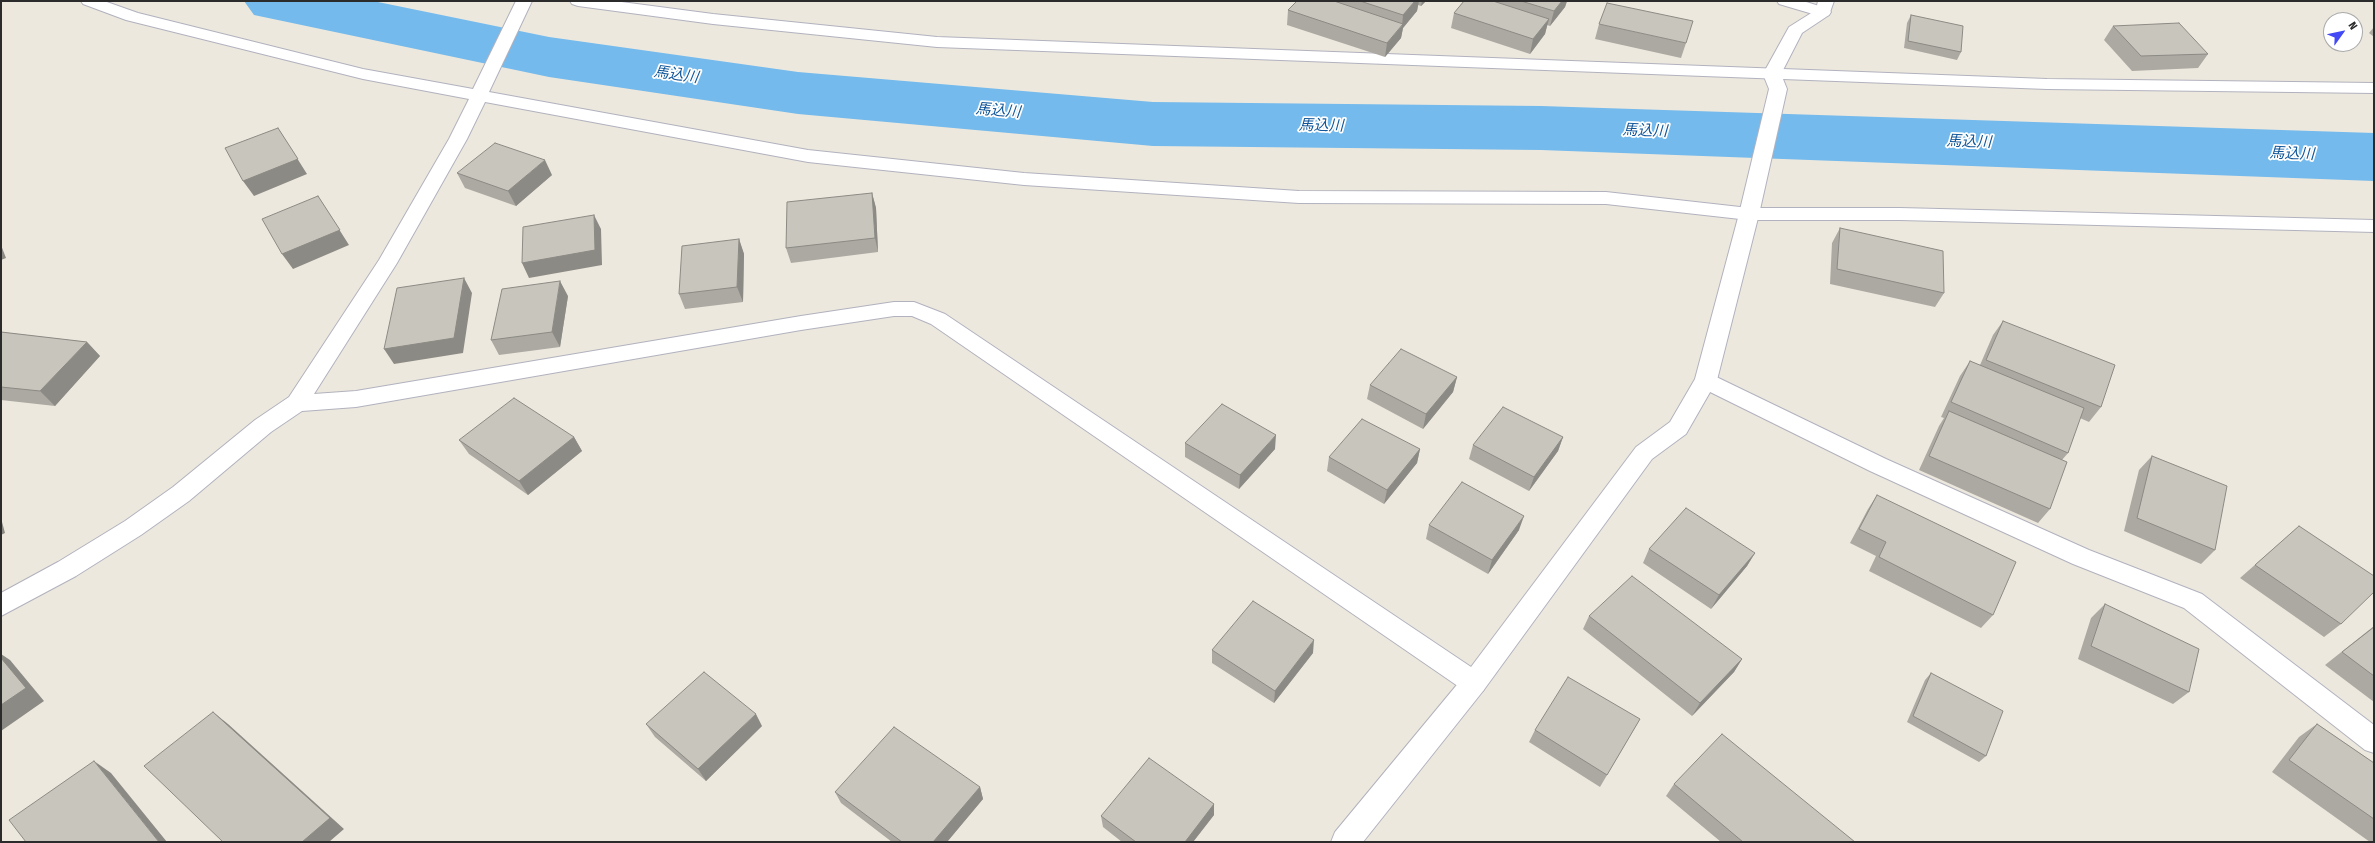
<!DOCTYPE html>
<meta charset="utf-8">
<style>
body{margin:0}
#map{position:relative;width:2375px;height:843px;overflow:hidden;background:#ede8de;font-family:"Fira Sans Condensed",sans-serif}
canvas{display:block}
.frame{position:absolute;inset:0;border:2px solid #2b2b2b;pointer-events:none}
.north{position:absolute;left:2323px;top:12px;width:40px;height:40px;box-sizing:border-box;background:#fff;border:1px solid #aaa;border-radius:50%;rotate:57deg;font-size:11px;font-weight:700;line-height:16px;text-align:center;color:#2b2b2b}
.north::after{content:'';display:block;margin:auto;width:14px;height:18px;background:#4249f5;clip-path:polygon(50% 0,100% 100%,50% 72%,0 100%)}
</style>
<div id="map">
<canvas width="2375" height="843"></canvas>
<div class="frame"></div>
<div class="north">N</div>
</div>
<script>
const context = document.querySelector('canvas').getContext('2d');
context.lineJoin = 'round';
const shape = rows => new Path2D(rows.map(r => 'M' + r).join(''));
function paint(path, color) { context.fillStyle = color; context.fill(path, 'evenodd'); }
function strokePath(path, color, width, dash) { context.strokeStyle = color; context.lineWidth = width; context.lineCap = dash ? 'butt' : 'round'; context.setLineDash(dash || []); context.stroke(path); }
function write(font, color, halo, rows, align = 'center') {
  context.font = font + ' "Fira Sans Condensed","Noto Sans JP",sans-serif'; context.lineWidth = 3.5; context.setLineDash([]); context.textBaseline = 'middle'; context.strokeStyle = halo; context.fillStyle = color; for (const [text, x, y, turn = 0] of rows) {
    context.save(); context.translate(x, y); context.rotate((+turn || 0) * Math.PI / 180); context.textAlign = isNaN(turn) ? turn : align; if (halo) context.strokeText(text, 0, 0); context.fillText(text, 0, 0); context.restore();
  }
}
paint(shape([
 [244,1,373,1,549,37,798,72,1153,102,1541,106,2374,133,2374,181,1541,150,1153,146,798,114,549,77,254,15,244,1]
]), '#74baec');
const street = shape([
 [81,1,104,1,138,13,363,69,473,89,516,1,532,1,489,92,808,150,1024,173,1299,191,1606,192,1749,208,1900,208,2374,220,2374,232,1900,220,1749,220,1606,204,1299,203,1024,185,808,162,485,102,467,139,397,263,314,394,356,391,801,316,894,302,914,302,945,314,1483,675,1487,683,1483,691,1474,694,1465,691,931,324,912,316,894,316,801,330,356,407,302,411,271,432,189,501,141,535,76,576,1,616,1,593,58,562,125,521,173,487,255,420,289,397,379,260,449,139,469,99,363,79,126,20,83,4,81,1],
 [570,1,614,1,713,14,937,37,2047,79,2374,83,2374,93,2047,89,937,47,713,24,578,6,572,4,570,1],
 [1777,1,1803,1,1829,9,1831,12,1829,15,1823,17,1779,4,1777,1],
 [1706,372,1886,459,2089,550,2202,594,2374,725,2374,753,2365,750,2184,608,2073,564,1870,471,1698,386,1695,380,1698,374,1706,372]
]);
const secondary = shape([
 [1818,1,1834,1,1829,15,1802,33,1781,74,1787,89,1759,214,1717,380,1686,434,1652,459,1483,691,1363,842,1331,842,1335,832,1465,675,1636,447,1670,422,1695,379,1739,214,1769,89,1763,74,1789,27,1816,10,1818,1]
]);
strokePath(street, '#b1b2be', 2);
strokePath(secondary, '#b1b2be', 2);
paint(street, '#fff');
paint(secondary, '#fff');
paint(shape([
 [1297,1,1426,1,1421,6,1418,5,1417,11,1403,28,1401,38,1385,57,1287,25,1288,10],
 [1464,1,1567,1,1565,7,1550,26,1547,25,1545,34,1530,54,1451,28,1454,13],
 [1911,15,1961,52,1957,60,1904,48,1907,23],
 [1599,24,1686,43,1681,58,1595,39],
 [2113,26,2208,54,2198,68,2132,71,2104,40],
 [2374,27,2374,37,2369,33],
 [457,173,552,175,516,206,465,188],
 [872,193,876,208,878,252,791,263,786,248],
 [1840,228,1944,293,1935,307,1830,284,1832,243],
 [739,239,744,254,743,302,685,309,679,294],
 [568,296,560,347,499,355,491,340],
 [2003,321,2101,407,2089,422,2080,418,2068,453,2062,460,2050,509,2038,523,1919,470,1939,426,1944,418,1941,417,1960,376,1970,361,1980,365,1993,335],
 [1,332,87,342,100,356,55,406,1,400],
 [1457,377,1453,392,1423,429,1367,399,1370,385],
 [574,437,582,451,528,495,469,454,459,440],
 [1563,437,1558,451,1529,491,1469,459,1473,445],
 [1185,443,1275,449,1239,489,1185,457],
 [1420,449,1417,463,1384,504,1327,471,1329,457],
 [2152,456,2215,550,2201,564,2124,531,2139,470],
 [1877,495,1993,615,1981,628,1869,571,1876,556,1850,543,1868,509],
 [1429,525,1519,530,1488,574,1426,539],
 [2299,526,2341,624,2324,637,2240,578],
 [1649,549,1755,553,1747,566,1711,609,1643,563],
 [2105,604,2189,692,2173,704,2078,659,2091,618],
 [1589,616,1742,659,1734,672,1692,716,1583,629],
 [2374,626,2374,702,2325,665],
 [1212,650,1313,653,1274,703,1212,663],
 [1931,673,1986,756,1979,762,1907,722,1925,680],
 [1640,719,1600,787,1529,742,1535,730],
 [646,724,762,726,706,781,655,737],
 [2317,724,2374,763,2374,841,2372,842,2370,842,2272,772,2299,737],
 [1674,784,1855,842,1721,842,1666,796],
 [980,787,983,799,947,842,892,842,841,803,835,792],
 [1214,804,1214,815,1193,842,1122,842,1103,827,1101,816]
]), '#aca9a3');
paint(shape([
 [1415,1,1419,1,1417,11,1403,28,1401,38,1385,57,1387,43,1402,26,1403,15],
 [1422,1,1426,1,1421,6],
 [1562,1,1567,1,1565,7,1550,26,1554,11],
 [1549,19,1545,34,1530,54,1533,39],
 [278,128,307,174,254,196,243,181],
 [545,160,552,175,516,206,508,191],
 [872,193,876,208,878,252,875,238],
 [318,196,349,245,293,269,282,254],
 [594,215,601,229,602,265,529,278,522,263],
 [739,239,744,254,743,302,737,287],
 [1,245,6,258,1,260],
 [464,278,472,293,463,353,394,364,384,349],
 [560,281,568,296,560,347,552,332],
 [87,342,100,356,55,406,40,391],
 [1457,377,1453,392,1423,429,1426,414],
 [1276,435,1275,449,1239,489,1240,475],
 [574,437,582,451,528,495,519,481],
 [1563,437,1558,451,1529,491,1534,477],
 [1420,449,1417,463,1384,504,1387,490],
 [1524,516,1519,530,1488,574,1492,560],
 [1,518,5,533,1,535],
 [1755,553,1747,566,1711,609,1719,595],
 [1314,640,1313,653,1274,703,1275,691],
 [1,654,10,660,44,701,1,731],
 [1742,659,1734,672,1692,716,1700,703],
 [213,712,228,724,344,829,329,842,302,842],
 [756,714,762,726,706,781,698,769],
 [94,761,111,773,167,842,159,842],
 [980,787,983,799,947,842,933,842],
 [1214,804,1214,815,1193,842,1185,842]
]), '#8c8a84');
const building = shape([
 [1297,1,1334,1,1403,24,1387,43,1288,10,1297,1],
 [1360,1,1415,1,1403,15,1360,1],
 [1464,1,1493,1,1549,19,1533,39,1454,13,1464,1],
 [1521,1,1562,1,1554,11,1521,1],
 [1607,3,1693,21,1686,43,1599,24,1607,3],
 [1911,15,1963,26,1961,52,1908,41,1911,15],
 [2179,23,2208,54,2141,56,2113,26,2179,23],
 [278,128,298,159,243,181,225,148,278,128],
 [495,143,545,160,508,191,457,173,495,143],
 [872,193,875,238,786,248,787,202,872,193],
 [318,196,340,230,282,254,262,219,318,196],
 [594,215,595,250,522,263,523,227,594,215],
 [1840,228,1943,251,1944,293,1837,269,1840,228],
 [739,239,737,287,679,294,682,246,739,239],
 [464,278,454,338,384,349,397,288,464,278],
 [560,281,552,332,491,340,502,289,560,281],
 [2003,321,2115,365,2101,407,1986,360,2003,321],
 [1,332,87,342,40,391,1,387,1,332],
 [1401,349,1457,377,1426,414,1370,385,1401,349],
 [1970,361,2084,408,2068,453,1951,402,1970,361],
 [514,398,574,437,519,481,459,440,514,398],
 [1222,404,1276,435,1240,475,1185,443,1222,404],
 [1503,407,1563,437,1534,477,1473,445,1503,407],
 [1949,411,2067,462,2050,509,1929,456,1949,411],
 [1362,419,1420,449,1387,490,1329,457,1362,419],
 [2152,456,2227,486,2215,550,2137,518,2152,456],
 [1462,482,1524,516,1492,560,1429,525,1462,482],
 [1877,495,2016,562,1993,615,1879,557,1886,542,1859,529,1877,495],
 [1686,508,1755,553,1719,595,1649,549,1686,508],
 [2299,526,2374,576,2374,592,2341,624,2255,565,2299,526],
 [1632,576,1742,659,1700,703,1589,616,1632,576],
 [1253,601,1314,640,1275,691,1212,650,1253,601],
 [2105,604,2199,649,2189,692,2091,646,2105,604],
 [2374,627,2374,676,2342,652,2374,627],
 [1,658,26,688,1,705,1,658],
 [704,672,756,714,698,769,646,724,704,672],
 [1931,673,2003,711,1986,756,1913,716,1931,673],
 [1568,677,1640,719,1607,775,1535,730,1568,677],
 [213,712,330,818,302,842,223,842,144,766,213,712],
 [2317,724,2374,763,2374,819,2289,760,2317,724],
 [894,727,980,787,933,842,902,842,835,792,894,727],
 [1722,734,1855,842,1743,842,1674,784,1722,734],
 [1149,758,1214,804,1185,842,1136,842,1101,816,1149,758],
 [94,761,159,842,26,842,9,820,94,761]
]);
paint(building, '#c8c5bd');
strokePath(building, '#8c8a84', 1);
write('italic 15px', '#115699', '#fff', [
 ["馬込川",676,75,8],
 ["馬込川",998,111,5],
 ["馬込川",1321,126,1],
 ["馬込川",1645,131,2],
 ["馬込川",1969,142,2],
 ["馬込川",2292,154,2]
]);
</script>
